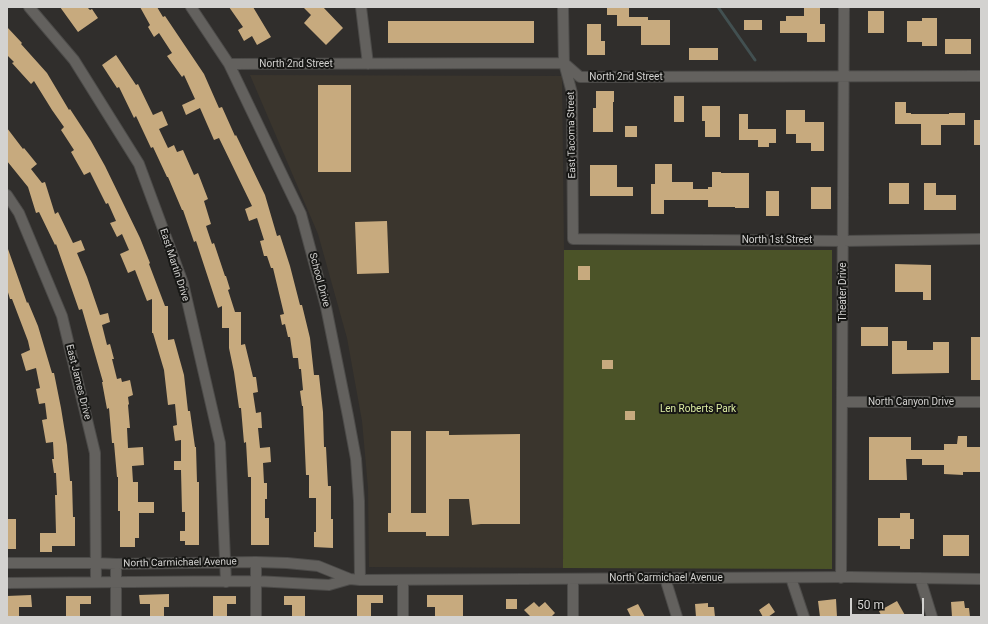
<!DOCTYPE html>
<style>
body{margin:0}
#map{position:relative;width:988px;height:624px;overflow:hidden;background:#302e2c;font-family:Roboto,sans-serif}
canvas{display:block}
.frame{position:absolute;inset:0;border:8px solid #d3d2d0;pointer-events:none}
.scale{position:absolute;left:850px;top:598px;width:74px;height:18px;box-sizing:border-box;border:2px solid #d3d2d0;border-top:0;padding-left:5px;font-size:12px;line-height:14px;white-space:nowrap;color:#d3d2d0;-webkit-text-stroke:3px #171715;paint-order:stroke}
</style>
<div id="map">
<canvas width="988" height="624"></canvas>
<div class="frame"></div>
<div class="scale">50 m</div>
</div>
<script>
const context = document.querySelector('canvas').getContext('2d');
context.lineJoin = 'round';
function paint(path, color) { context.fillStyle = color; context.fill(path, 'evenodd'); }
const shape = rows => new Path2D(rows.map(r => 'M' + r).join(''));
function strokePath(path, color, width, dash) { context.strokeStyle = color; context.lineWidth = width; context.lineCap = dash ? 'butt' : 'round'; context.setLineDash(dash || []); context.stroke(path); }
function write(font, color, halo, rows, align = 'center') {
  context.font = font + ' Roboto,sans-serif'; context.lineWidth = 4; context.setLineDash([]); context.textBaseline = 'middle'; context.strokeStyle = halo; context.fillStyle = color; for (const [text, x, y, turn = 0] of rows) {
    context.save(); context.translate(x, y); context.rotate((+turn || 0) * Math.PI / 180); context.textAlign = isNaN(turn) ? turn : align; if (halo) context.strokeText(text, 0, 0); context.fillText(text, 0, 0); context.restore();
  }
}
paint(shape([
 [250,75,562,76,564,250,564,547,563,568,369,567,368,488,362,421,347,338,318,234]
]), '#3a352d');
paint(shape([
 [564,250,832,250,832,569,563,568]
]), '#4b5328');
strokePath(shape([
 [718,7,755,60]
]), '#425051', 3);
paint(shape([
 [60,7,87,7,90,10,92,9,98,18,78,32],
 [140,7,157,7,163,17,165,16,204,74,219,108,222,107,235,136,236,135,265,195,277,236,280,235,290,266,300,305,302,305,310,338,314,375,319,375,323,412,324,447,326,447,328,486,331,486,331,519,333,519,333,548,314,547,314,532,316,532,316,498,309,498,309,475,306,475,303,406,302,406,300,391,303,390,301,369,299,369,298,358,293,358,290,337,288,337,285,324,282,325,280,315,284,314,273,268,271,268,267,256,264,256,260,241,264,240,257,218,249,221,245,209,252,206,219,138,214,140,200,108,186,115,182,105,195,99,184,75,182,77,167,56,172,53,159,33,154,37,148,27,150,25],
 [229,7,253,7,271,37,257,45,252,36,244,41,238,30,243,27],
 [303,7,323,7,343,28,326,45,304,23,311,15],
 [607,7,629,7,629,17,648,17,648,20,670,20,670,45,641,45,641,26,617,26,617,15,607,15],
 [804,7,820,7,820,24,825,24,825,42,807,42,807,33,780,33,780,21,786,21,786,16,804,16],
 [868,11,884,11,884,33,868,33],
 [922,18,937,18,937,46,922,46,922,42,907,42,907,21,922,21],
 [744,20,762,20,762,30,744,30],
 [388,21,534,21,534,43,388,43],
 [587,24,601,24,601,41,605,41,605,55,587,55],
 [7,27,22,43,21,44,47,73,69,110,70,109,91,141,105,166,140,238,150,263,149,264,165,306,168,306,168,340,174,339,184,375,188,411,190,411,195,447,196,447,197,482,199,482,199,545,185,545,185,541,180,541,180,531,185,531,185,512,182,512,181,470,174,470,174,461,181,461,181,440,175,441,173,426,177,425,175,404,168,405,164,370,153,333,152,333,152,299,147,301,135,270,128,273,120,254,129,250,122,234,117,237,110,223,116,221,108,203,106,204,90,172,84,175,71,152,74,150,61,130,64,127,52,110,34,81,31,84,12,63,14,62,7,55],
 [945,39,971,39,971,54,945,54],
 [689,48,718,48,718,60,689,60],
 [116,55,136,85,138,84,153,115,162,111,168,125,159,129,168,148,174,145,177,152,183,150,194,175,198,173,208,199,204,201,211,224,206,226,212,244,214,243,225,276,226,276,230,289,228,290,235,312,241,312,241,345,245,344,253,377,256,377,258,392,253,393,256,413,261,412,262,428,258,428,260,448,270,447,271,462,263,463,264,483,267,483,267,499,265,499,265,518,269,518,269,545,251,545,251,477,248,477,246,442,244,443,241,408,239,408,234,372,229,348,229,328,222,328,222,306,218,308,196,241,194,242,183,210,182,210,168,177,167,177,153,147,151,148,136,116,134,118,119,87,117,88,102,65],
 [318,85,351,85,351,172,318,172],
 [596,91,614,91,614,102,613,102,613,132,593,132,593,108,596,108],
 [674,96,684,96,684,122,674,122],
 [895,102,906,102,906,113,911,113,911,114,949,114,949,113,965,113,965,125,941,125,941,145,921,145,921,124,895,124],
 [702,106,720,106,720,137,705,137,705,121,702,121],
 [786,110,805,110,805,122,824,122,824,151,811,151,811,143,796,143,796,134,786,134],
 [739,114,748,114,748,129,776,129,776,143,769,143,769,147,758,147,758,140,739,140],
 [974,120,981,120,981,145,974,145],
 [625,126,637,126,637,137,625,137],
 [7,128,23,149,24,148,37,164,31,169,42,183,45,182,55,214,58,212,73,243,81,240,85,250,77,253,87,277,100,315,108,313,110,322,102,325,107,345,110,344,114,359,112,359,117,379,121,378,122,382,130,380,133,395,128,397,129,404,128,405,130,428,127,428,128,448,143,447,144,465,132,466,133,482,138,482,138,502,154,502,154,513,139,513,139,538,135,538,135,547,120,547,120,511,118,511,118,477,117,477,114,443,112,443,109,408,107,409,102,382,103,382,82,309,79,310,56,244,55,245,39,212,36,213,28,187,7,161],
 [655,164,672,164,672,182,693,182,693,189,708,189,708,187,712,187,712,172,721,172,721,173,749,173,749,208,735,208,735,207,708,207,708,200,664,200,664,214,651,214,651,184,655,184],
 [590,165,617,165,617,187,633,187,633,196,590,196],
 [889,183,909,183,909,204,889,204],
 [924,183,936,183,936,195,956,195,956,210,924,210],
 [811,187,831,187,831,209,811,209],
 [766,191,779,191,779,216,766,216],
 [387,221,389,273,357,274,355,222],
 [7,249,8,249,27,303,28,302,38,326,52,373,54,373,61,408,67,445,70,481,72,481,73,517,75,517,75,546,52,546,52,552,40,552,40,533,56,533,55,495,57,495,56,473,54,473,52,459,54,459,53,442,46,443,42,420,47,419,45,403,39,404,36,389,40,388,36,368,26,371,21,354,30,350,28,341,12,299,10,299,7,289],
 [895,264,931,265,931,300,923,300,923,292,895,292],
 [578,266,590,266,590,280,578,280],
 [861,327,888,327,888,346,861,346],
 [971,337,981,337,981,380,971,380],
 [892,341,907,341,907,350,933,350,933,342,949,342,949,373,892,374],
 [602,360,613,360,613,369,602,369],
 [625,411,635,411,635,420,625,420],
 [391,431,411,431,411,513,426,513,426,431,449,431,449,435,520,434,520,524,481,524,472,525,469,499,449,499,449,536,426,536,426,532,388,532,388,513,391,513],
 [958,436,967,436,967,447,981,447,981,472,963,472,963,475,944,474,944,465,922,465,922,459,906,459,907,480,869,480,869,437,911,437,911,450,944,450,944,444,957,444],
 [900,513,910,513,910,519,914,519,914,539,910,539,910,549,900,549,900,546,878,546,878,518,900,518],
 [7,519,16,519,16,549,7,549],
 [943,535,969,535,969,556,943,556],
 [169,594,169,607,164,607,164,617,150,617,150,604,140,604,139,595],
 [31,595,32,607,19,607,19,617,7,617,7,596],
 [357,595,383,595,383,603,371,603,371,617,357,617],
 [427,595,463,595,463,616,435,616,435,607,427,607],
 [66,596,91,596,91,604,80,604,80,617,66,617],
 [213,596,236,596,236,604,227,604,227,617,213,617],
 [284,596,305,596,305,617,292,617,292,605,284,605],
 [506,599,517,599,517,609,506,609],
 [836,599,837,617,820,617,818,601],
 [897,601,906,617,882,617,879,611],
 [964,601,965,608,969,608,970,617,952,617,951,602],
 [534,602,539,607,545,602,555,613,551,617,531,617,524,610],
 [708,603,708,607,714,607,715,617,696,617,695,604],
 [769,603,775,612,768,617,763,617,759,610],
 [638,604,645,617,631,617,627,609]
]), '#c7aa7e');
const minor = shape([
 [29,7,74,60,139,164,183,283,220,443,226,582],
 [191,7,229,64,301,214,326,307,348,416,356,459,359,501,360,580],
 [361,7,368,64],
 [563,7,564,63,572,93,573,239,843,241,981,239],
 [229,64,564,63,580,77,981,76],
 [7,195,19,213,62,316,95,453,96,582],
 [842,402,981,402],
 [256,562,256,617],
 [7,563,96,563,116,564,256,562,287,563,318,566,350,579,360,580,851,577,981,579],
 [665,578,677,617],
 [791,578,804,617],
 [841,578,844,7],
 [920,578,932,617],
 [573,579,573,617],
 [403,580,403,617],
 [7,583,256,581,329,585,350,579],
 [116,617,116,564]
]);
strokePath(minor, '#4c4b49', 12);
strokePath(minor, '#63615e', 10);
write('10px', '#d3d2d0', '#171715', [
 ["North 2nd Street",296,64],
 ["North 2nd Street",626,77],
 ["East Tacoma Street",572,135,-91],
 ["North 1st Street",777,240],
 ["East Martin Drive",174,265,72],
 ["School Drive",319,280,75],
 ["Theater Drive",843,292,-90],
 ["East James Drive",78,382,76],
 ["North Canyon Drive",911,402],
 ["North Carmichael Avenue",180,563,-1],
 ["North Carmichael Avenue",666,578]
]);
write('10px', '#dceca2', '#171715', [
 ["Len Roberts Park",698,409]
]);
</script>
